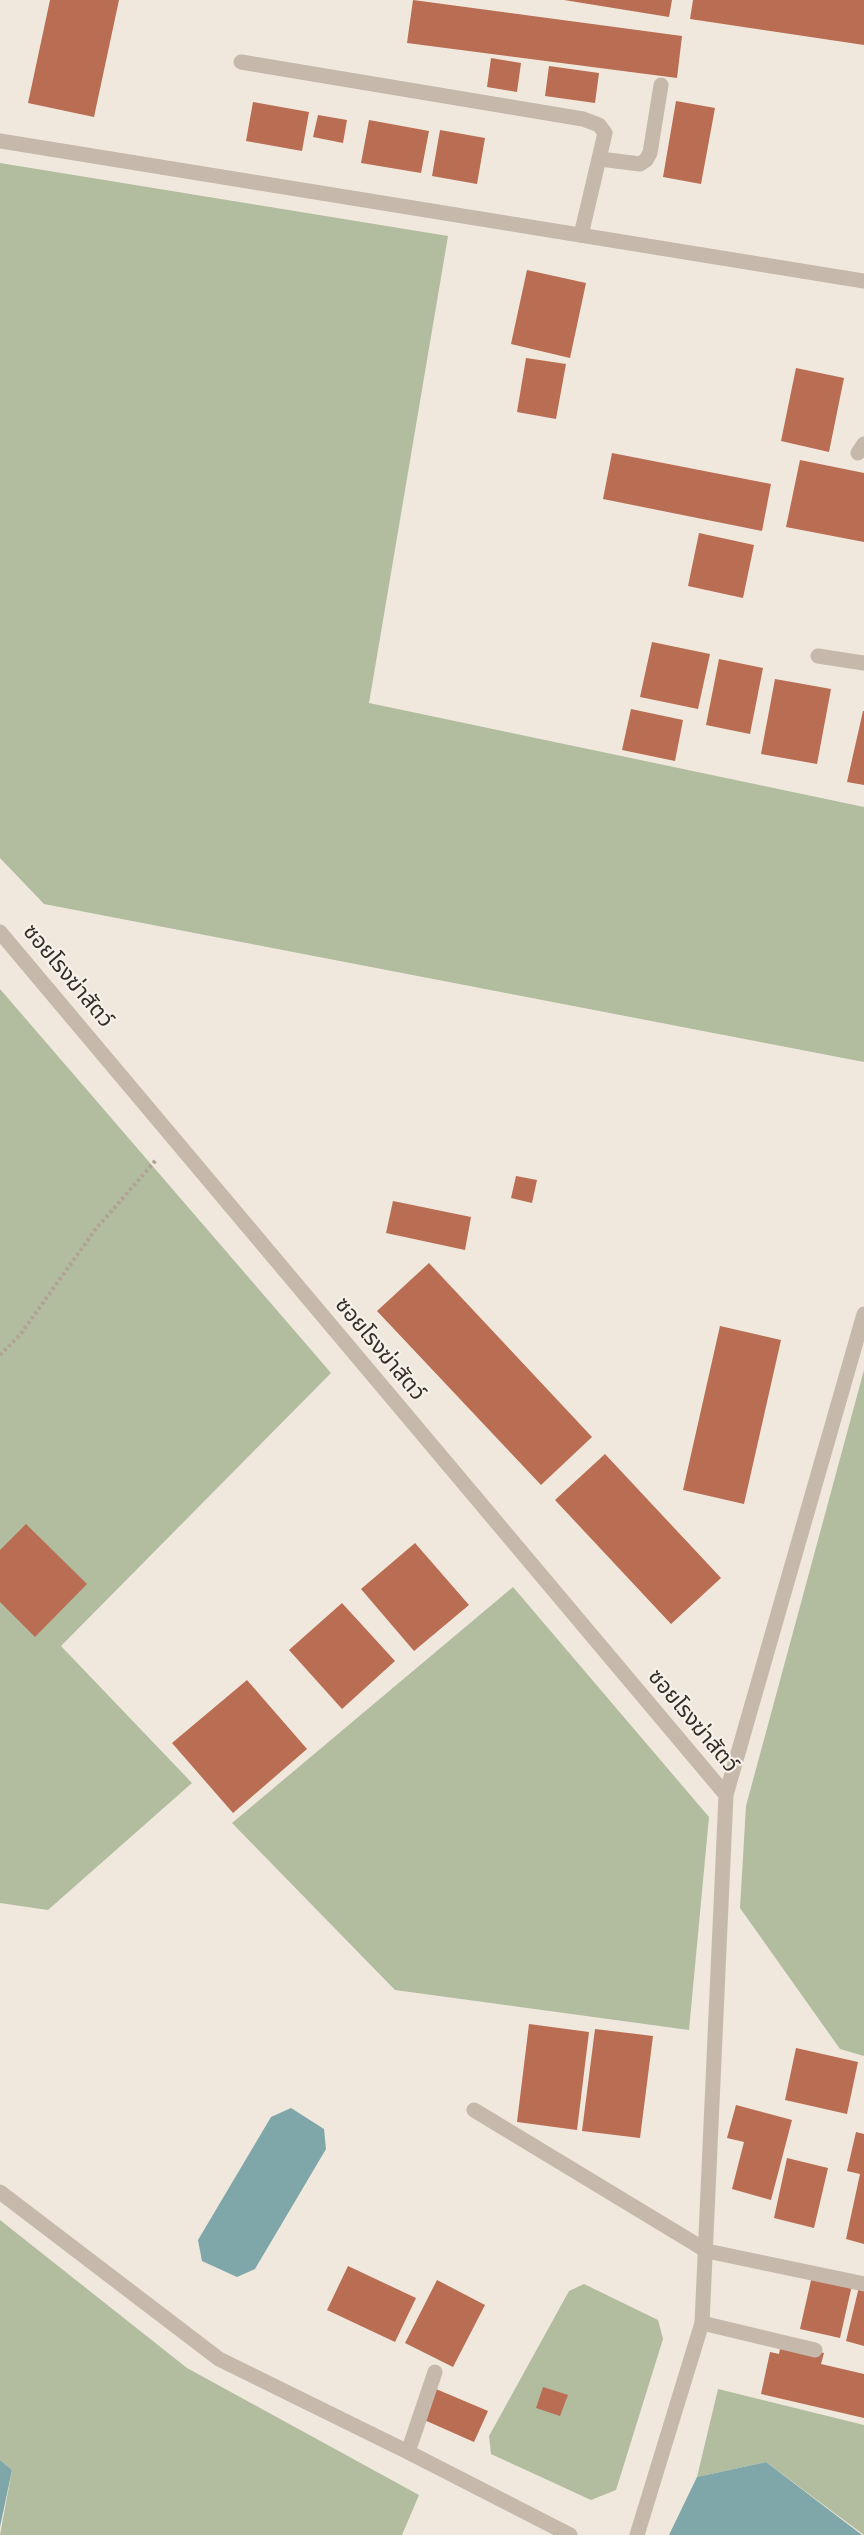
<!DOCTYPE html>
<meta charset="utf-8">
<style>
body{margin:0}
canvas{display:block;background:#f0e7dd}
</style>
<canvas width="864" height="2535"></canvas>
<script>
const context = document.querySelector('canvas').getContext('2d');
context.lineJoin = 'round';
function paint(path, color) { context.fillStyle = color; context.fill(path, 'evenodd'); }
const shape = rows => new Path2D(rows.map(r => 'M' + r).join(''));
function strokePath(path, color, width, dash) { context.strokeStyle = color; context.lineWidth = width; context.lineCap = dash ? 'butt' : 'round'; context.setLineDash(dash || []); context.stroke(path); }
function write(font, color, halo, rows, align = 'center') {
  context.font = font + ' Mulish,"Noto Sans Thai",sans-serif'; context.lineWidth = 4.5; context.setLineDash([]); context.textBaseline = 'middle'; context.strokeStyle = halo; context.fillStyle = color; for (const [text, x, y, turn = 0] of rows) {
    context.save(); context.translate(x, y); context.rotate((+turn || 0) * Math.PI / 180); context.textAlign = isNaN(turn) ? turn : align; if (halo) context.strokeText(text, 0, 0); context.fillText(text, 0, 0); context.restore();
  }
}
paint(shape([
 [0,163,448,236,369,703,864,807,864,1062,44,904,0,858],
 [0,989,331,1373,61,1646,192,1783,48,1910,0,1903],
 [864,1370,864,2056,840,2049,740,1908,746,1806],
 [513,1587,709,1817,689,2030,395,1990,232,1823],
 [0,2220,187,2368,419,2495,402,2535,0,2535,12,2470,0,2460],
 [584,2284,658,2320,663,2339,616,2490,591,2500,491,2454,489,2436,569,2291],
 [718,2389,864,2425,864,2535,766,2462,697,2477]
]), '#b2bd9f');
paint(shape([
 [291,2108,324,2129,326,2149,255,2269,237,2277,202,2261,198,2240,271,2117],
 [0,2460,12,2470,0,2527],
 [766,2462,862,2535,669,2535,697,2477]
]), '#7fa7aa');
paint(shape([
 [50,0,119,0,94,117,28,103],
 [413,0,682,36,677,78,407,43],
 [564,0,672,0,669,17],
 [693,0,864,0,864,45,690,19],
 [491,58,521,63,517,92,487,87],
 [549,66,599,73,595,103,545,96],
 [676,101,715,108,701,184,663,177],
 [253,102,309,112,302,151,246,141],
 [318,115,347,120,343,143,313,137],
 [369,120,429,131,421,173,361,163],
 [440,130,485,138,477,184,432,176],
 [527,270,586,283,570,358,511,344],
 [526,358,566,364,556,419,517,412],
 [796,368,844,378,829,452,781,441],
 [612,453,771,484,762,531,603,499],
 [800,460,864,473,864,542,786,527],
 [699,533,754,545,743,598,688,586],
 [652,642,710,654,698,709,640,697],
 [719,659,763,668,750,734,706,725],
 [775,679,831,689,817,764,761,754],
 [631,709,683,720,675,761,622,750],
 [863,711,864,711,864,785,847,782],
 [516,1176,537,1180,532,1203,511,1198],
 [393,1201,471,1217,465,1250,386,1233],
 [429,1263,592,1437,541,1485,377,1311],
 [720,1326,781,1340,744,1504,683,1490],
 [605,1454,721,1578,671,1624,555,1500],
 [26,1524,87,1584,35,1637,0,1602,0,1550],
 [415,1543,469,1605,414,1651,361,1589],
 [342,1603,395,1661,342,1709,289,1650],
 [247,1680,307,1749,233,1813,172,1743],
 [529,2024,589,2032,577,2130,517,2122],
 [595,2029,653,2036,640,2138,582,2131],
 [796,2048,858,2062,847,2114,785,2100],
 [736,2105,792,2120,771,2200,732,2189,744,2142,727,2138],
 [856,2132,864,2134,864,2244,846,2239,860,2174,847,2171],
 [787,2158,828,2168,814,2228,774,2218],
 [348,2266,416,2298,395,2342,327,2310],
 [812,2276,852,2285,840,2338,800,2329],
 [437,2280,485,2305,453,2367,405,2343],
 [859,2287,864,2288,864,2346,846,2341],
 [781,2343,824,2353,821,2364,864,2374,864,2418,761,2394,770,2352,779,2354],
 [543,2387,568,2395,560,2416,536,2408],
 [436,2389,488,2411,474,2442,422,2419]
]), '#b96d52');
strokePath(shape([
 [0,1355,20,1335,95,1230,156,1160]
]), '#b2a295', 4, [3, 3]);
strokePath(shape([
 [241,62,583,119,599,125,605,133,581,235],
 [600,159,640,164,646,160,650,153,661,85],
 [858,453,864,444],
 [818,656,864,663],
 [474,2110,707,2251],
 [702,2323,815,2350],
 [408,2452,435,2372]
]), '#c6b8ab', 15);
strokePath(shape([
 [0,141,864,281],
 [0,932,726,1795],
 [0,2192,219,2359,408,2452,570,2535],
 [707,2251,864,2284],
 [637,2535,702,2323,726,1795,864,1314]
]), '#c6b8ab', 15);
write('22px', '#352d29', '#f8f1e9', [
 ["ซอยโรงฆ่าสัตว์",68,976,50],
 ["ซอยโรงฆ่าสัตว์",380,1349,50],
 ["ซอยโรงฆ่าสัตว์",693,1721,50]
]);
</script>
